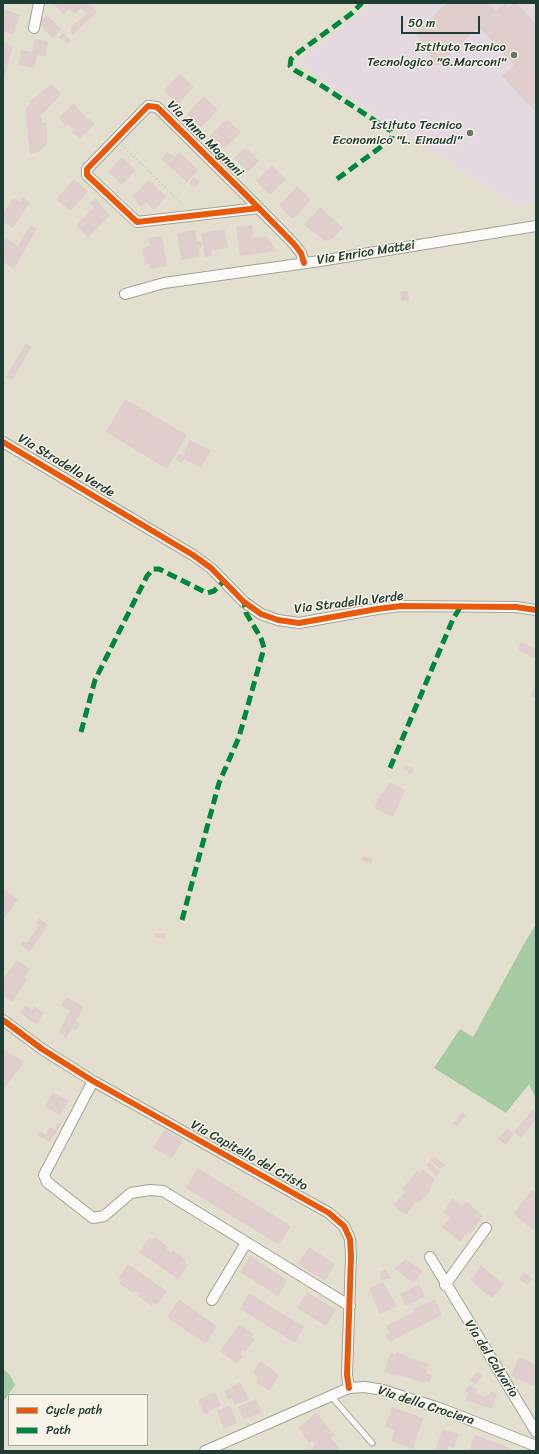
<!DOCTYPE html>
<style>
body{margin:0}
#map{position:relative;width:539px;height:1454px;overflow:hidden;background:#e3dfce;font-family:Sriracha,sans-serif}
canvas{display:block}
.frame{position:absolute;inset:0;border:4px solid #1f3d34;pointer-events:none}
.legend{position:absolute;left:8px;top:1394px;width:140px;height:52px;box-sizing:border-box;background:#f7f3e8;border:1px solid #a1aaa0;margin:0;padding:5px 7px;list-style:none;font-size:12px;color:#1f3d34}
.legend li{display:flex;align-items:center;gap:8px;height:20px}
.legend b{width:20px;border:1px solid #a1aaa0}
.scale{position:absolute;left:401px;top:16px;width:79px;height:18px;box-sizing:border-box;border:2px solid #1f3d34;border-top:0;padding-left:5px;font-size:12px;line-height:14px;white-space:nowrap;color:#1f3d34;-webkit-text-stroke:3px #f7f3e8;paint-order:stroke}
</style>
<div id="map">
<canvas width="539" height="1454"></canvas>
<div class="frame"></div>
<ul class="legend">
<li><b style="height:5px;background:#e8590c"></b>Cycle path</li>
<li><b style="height:5px;background:#00873e"></b>Path</li>
</ul>
<div class="scale">50 m</div>
</div>
<script>
const context = document.querySelector('canvas').getContext('2d');
context.lineJoin = 'round';
function paint(path, color) { context.fillStyle = color; context.fill(path, 'evenodd'); }
const shape = rows => new Path2D(rows.map(r => 'M' + r).join(''));
function strokePath(path, color, width, dash) { context.strokeStyle = color; context.lineWidth = width; context.lineCap = dash ? 'butt' : 'round'; context.setLineDash(dash || []); context.stroke(path); }
function write(font, color, halo, rows, align = 'center') {
  context.font = font + ' Sriracha,sans-serif'; context.lineWidth = 3; context.setLineDash([]); context.textBaseline = 'middle'; context.strokeStyle = halo; context.fillStyle = color; for (const [text, x, y, turn = 0] of rows) {
    context.save(); context.translate(x, y); context.rotate((+turn || 0) * Math.PI / 180); context.textAlign = isNaN(turn) ? turn : align; if (halo) context.strokeText(text, 0, 0); context.fillText(text, 0, 0); context.restore();
  }
}
paint(shape([
 [374,3,536,3,536,203,516,205,297,63]
]), '#e4d8e1');
paint(shape([
 [536,924,536,1099,529,1084,506,1113,434,1068,460,1029,473,1037,524,944],
 [3,1369,10,1375,15,1385,3,1402]
]), '#a6cba3');
paint(shape([
 [53,3,88,3,97,12,73,35,70,31,74,24,88,14,80,8,75,14,69,9,64,14],
 [447,3,488,3,496,11,505,3,509,7,513,3,517,3,536,24,536,112,502,76,514,65,479,27,437,66,430,59,430,50,415,34],
 [3,9,20,15,13,35,3,31],
 [47,15,61,29,53,38,39,23],
 [63,33,71,41,68,44,59,38],
 [35,39,48,41,46,56,37,55,35,68,18,65,21,50,32,52],
 [3,42,13,46,5,74,3,73],
 [180,74,194,87,178,104,164,90],
 [51,84,61,94,41,116,42,123,47,123,47,144,38,152,30,154,25,110,31,103,29,102],
 [204,96,218,110,201,128,187,114],
 [74,103,88,120,89,118,95,124,80,139,72,132,74,130,68,124,66,126,59,118],
 [227,119,241,132,225,148,210,136],
 [245,148,256,155,254,156,259,161,248,172,234,158],
 [168,152,174,156,169,162,179,152,198,170,187,182,161,159],
 [122,157,136,170,122,185,108,171],
 [272,165,286,179,270,195,256,181],
 [194,177,200,182,194,188,189,183],
 [74,179,88,192,70,211,56,199],
 [149,180,166,197,154,210,146,202,142,207,132,197],
 [297,186,311,200,293,219,279,206],
 [22,197,30,202,13,228,3,222,3,214,13,198,20,202],
 [95,198,110,215,88,237,76,225,94,207,90,203],
 [320,207,343,228,332,239,325,241,304,225],
 [30,225,37,229,14,269,3,262,3,244,6,238,18,246],
 [252,225,253,237,266,236,277,251,240,256,236,227],
 [225,229,228,248,211,251,212,256,205,257,201,233],
 [195,230,197,241,201,241,202,247,199,248,200,257,181,260,177,233],
 [162,236,167,266,150,269,149,264,145,265,142,248,150,246,148,238],
 [408,291,409,300,402,301,400,292],
 [26,343,32,346,12,381,6,377],
 [125,399,187,435,167,469,106,432],
 [190,440,211,450,201,468,184,459,182,463,176,460,179,453,183,455],
 [521,642,535,648,536,645,536,659,518,650],
 [536,683,536,695,535,698,530,696],
 [405,765,414,769,412,774,404,770],
 [389,782,405,790,393,817,374,808,381,793,383,794],
 [363,856,373,859,371,864,361,860],
 [3,889,18,899,4,919,3,918],
 [39,918,48,925,30,952,20,944,22,940,27,943,39,925,36,923],
 [155,933,165,933,165,939,156,938],
 [17,960,30,969,24,977,27,980,12,1002,3,995,3,979],
 [66,997,84,1006,76,1021,79,1024,76,1030,72,1028,66,1038,59,1032,70,1010,61,1006],
 [26,1005,32,1010,34,1006,44,1013,37,1024,27,1019,27,1018,20,1013],
 [4,1050,24,1062,5,1087,3,1086],
 [53,1092,69,1101,60,1116,45,1106],
 [536,1106,536,1120,521,1138,514,1132],
 [462,1112,466,1115,457,1126,453,1123],
 [58,1123,61,1124,50,1142,37,1135,40,1131,46,1135,49,1128,51,1127,55,1129],
 [507,1128,514,1134,506,1145,498,1139],
 [165,1129,183,1140,172,1158,153,1148],
 [434,1156,445,1165,441,1169,430,1160],
 [429,1162,440,1172,436,1176,426,1165],
 [198,1168,291,1226,279,1245,186,1188],
 [422,1169,435,1179,430,1188,431,1190,418,1204,416,1202,406,1215,402,1212,401,1213,393,1205,405,1192,402,1189,417,1171,420,1173],
 [532,1190,536,1193,536,1227,533,1230,513,1214],
 [453,1198,462,1206,466,1201,483,1216,470,1234,468,1232,460,1242,442,1227,450,1217,443,1212],
 [154,1237,168,1247,166,1249,171,1253,173,1250,186,1260,185,1262,188,1265,178,1279,139,1252,149,1238,152,1240],
 [309,1247,335,1264,325,1281,298,1264],
 [250,1256,287,1280,278,1296,240,1272],
 [405,1259,423,1271,414,1283,395,1269],
 [128,1264,167,1291,157,1305,153,1303,152,1306,138,1296,140,1294,135,1291,133,1293,119,1283,121,1281,118,1279],
 [481,1266,504,1284,492,1298,470,1280],
 [386,1269,391,1278,381,1280,380,1272],
 [524,1272,533,1279,528,1285,519,1279],
 [383,1282,397,1306,380,1314,369,1289],
 [419,1284,425,1296,406,1306,400,1294],
 [307,1292,336,1310,326,1326,297,1308],
 [249,1293,304,1327,295,1343,240,1309],
 [179,1299,217,1326,206,1344,167,1317],
 [435,1299,442,1315,389,1342,385,1335,390,1333,386,1326,415,1312,413,1309],
 [239,1324,254,1334,252,1337,255,1339,245,1352,243,1350,240,1354,243,1356,237,1364,220,1351],
 [397,1352,408,1356,408,1358,430,1364,426,1373,432,1375,430,1382,424,1381,423,1383,407,1377,399,1375,398,1377,384,1372,390,1353,396,1355],
 [519,1357,536,1365,536,1387,511,1376],
 [260,1362,262,1362,279,1375,270,1391,256,1383,258,1378,253,1372],
 [478,1371,483,1376,475,1384,470,1380],
 [240,1382,249,1399,235,1405,232,1398,228,1400,224,1391],
 [468,1386,477,1389,476,1394,486,1397,487,1395,489,1396,490,1391,497,1393,492,1409,466,1400,468,1392,465,1392],
 [215,1392,221,1405,204,1414,198,1400],
 [256,1399,262,1412,244,1420,238,1407],
 [230,1405,237,1423,224,1429,217,1411],
 [392,1407,423,1418,413,1449,391,1441,395,1430,385,1426],
 [316,1413,335,1435,331,1438,339,1448,335,1451,309,1451,315,1446,312,1441,309,1443,299,1428],
 [442,1429,459,1434,454,1448,448,1446,447,1451,436,1449],
 [475,1435,510,1448,509,1451,469,1451]
]), '#dfcecd');
const lane = shape([
 [331,1396,372,1443]
]);
const street = shape([
 [34,28,39,3],
 [259,208,137,222,87,175,87,169,148,106,157,107,245,194,294,244,301,253,304,263],
 [125,294,164,283,320,261,536,226],
 [3,442,193,555,211,568,244,602,261,614,278,620,299,623,377,609,401,606,516,607,536,610],
 [3,1020,42,1049,93,1081,329,1213,344,1226,350,1239,351,1256,347,1375,349,1388],
 [93,1081,44,1175,47,1182,93,1218,104,1216,131,1193,150,1190,163,1191,350,1306],
 [430,1257,536,1432],
 [445,1285,486,1228],
 [212,1300,246,1243],
 [205,1451,349,1388,365,1387,383,1390,442,1409,536,1446]
]);
strokePath(lane, '#a2a398', 7);
strokePath(street, '#a2a398', 12);
strokePath(shape([
 [122,145,185,207]
]), '#c9cbc6', 2, [1, 3]);
strokePath(lane, '#fbfaf8', 5);
strokePath(street, '#fbfaf8', 10);
strokePath(shape([
 [337,179,385,144,392,137,391,131,316,82,296,71,290,66,291,59,299,52,351,14,362,3],
 [81,732,95,680,147,576,153,569,159,569,207,593,214,591,224,581],
 [390,768,453,619,461,606],
 [182,920,219,783,239,737,264,648,261,638,246,613,244,602]
]), '#00873e', 5, [10, 5]);
strokePath(shape([
 [259,208,137,222,87,175,87,169,148,106,157,107,245,194,294,244,301,253,304,263],
 [3,442,193,555,211,568,244,602,261,614,278,620,299,623,377,609,401,606,516,607,536,610],
 [3,1020,42,1049,93,1081,329,1213,344,1226,350,1239,351,1256,347,1375,349,1388]
]), '#e8590c', 6);
for (const [x, y, r, color] of [
 [514,55,4,"#64766a"],
 [470,133,4,"#64766a"]
]) { const dot = new Path2D(); dot.arc(x, y, r, 0, 2 * Math.PI); context.fillStyle = color; context.fill(dot); strokePath(dot, '#f7f3e8', 1.5); }
write('13px', '#1f3d34', '#f7f3e8', [
 ["Istituto Tecnico",506,48],
 ["Tecnologico \"G.Marconi\"",506,63],
 ["Istituto Tecnico",462,126],
 ["Economico \"L. Einaudi\"",462,141]
], 'right');
write('13px', '#1f3d34', '#f7f3e8', [
 ["Via Anna Magnani",205,139,45],
 ["Via Enrico Mattei",366,253,-9],
 ["Via Stradella Verde",66,466,31],
 ["Via Stradella Verde",349,603,-7],
 ["Via Capitello del Cristo",249,1156,29],
 ["Via del Calvario",491,1359,58],
 ["Via della Crociera",426,1406,18]
]);
</script>
